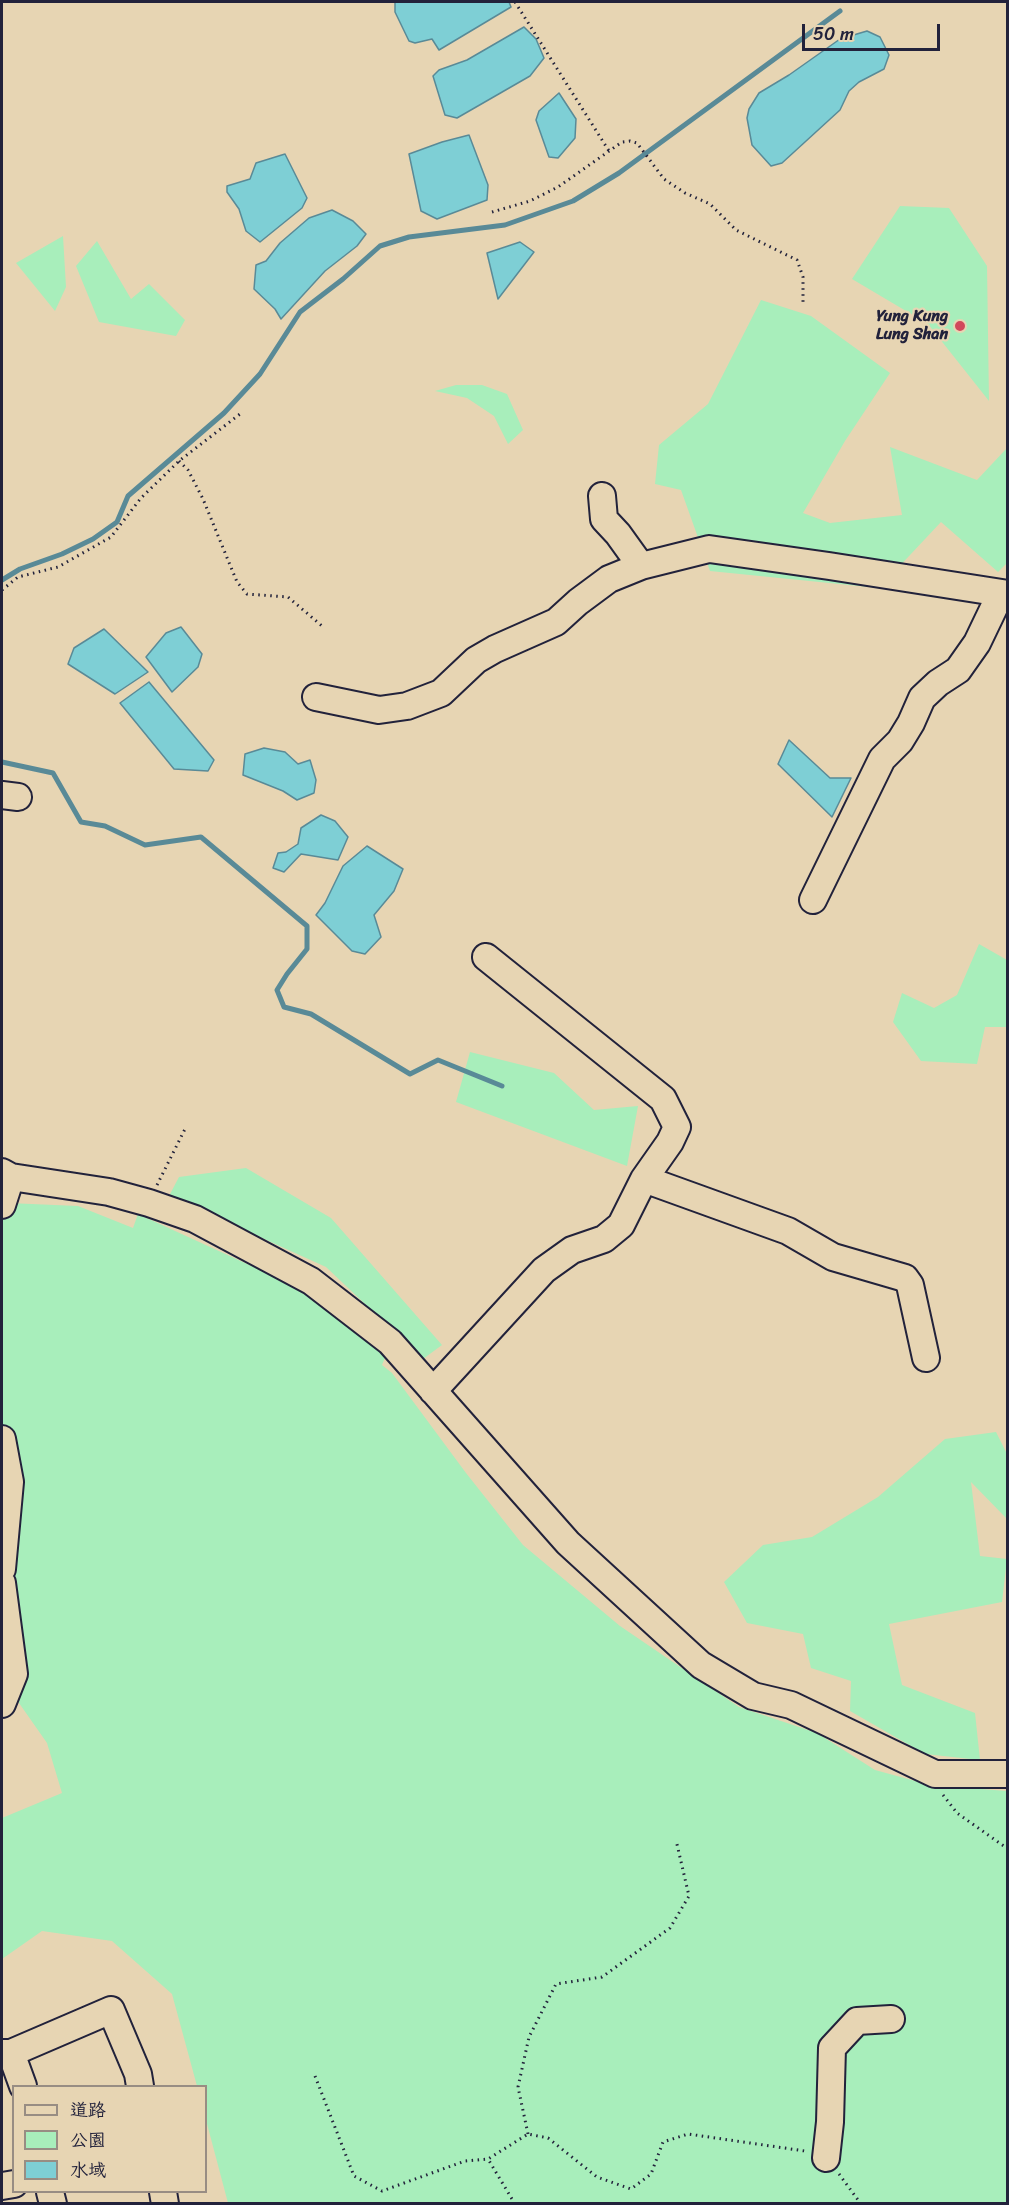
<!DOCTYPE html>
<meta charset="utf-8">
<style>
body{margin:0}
#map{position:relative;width:1009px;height:2205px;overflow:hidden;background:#e7d5b3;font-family:Sriracha,"LXGW WenKai TC",sans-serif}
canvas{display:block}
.frame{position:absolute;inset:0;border:3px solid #22223b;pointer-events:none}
.legend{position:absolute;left:12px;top:2085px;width:195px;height:108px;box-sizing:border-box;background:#e7d5b3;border:2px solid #988d83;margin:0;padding:8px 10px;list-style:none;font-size:18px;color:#22223b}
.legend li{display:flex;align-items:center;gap:12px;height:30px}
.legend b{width:30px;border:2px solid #988d83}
.scale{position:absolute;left:802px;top:24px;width:138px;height:27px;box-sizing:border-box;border:3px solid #22223b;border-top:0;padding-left:8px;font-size:18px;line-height:21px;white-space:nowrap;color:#22223b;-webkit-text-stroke:4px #e7d5b3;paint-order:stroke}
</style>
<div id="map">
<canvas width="1009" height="2205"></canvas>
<div class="frame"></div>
<ul class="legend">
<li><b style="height:8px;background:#e7d5b3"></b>道路</li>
<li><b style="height:16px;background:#a8eebb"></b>公園</li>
<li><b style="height:16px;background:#7ecfd5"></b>水域</li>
</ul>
<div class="scale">50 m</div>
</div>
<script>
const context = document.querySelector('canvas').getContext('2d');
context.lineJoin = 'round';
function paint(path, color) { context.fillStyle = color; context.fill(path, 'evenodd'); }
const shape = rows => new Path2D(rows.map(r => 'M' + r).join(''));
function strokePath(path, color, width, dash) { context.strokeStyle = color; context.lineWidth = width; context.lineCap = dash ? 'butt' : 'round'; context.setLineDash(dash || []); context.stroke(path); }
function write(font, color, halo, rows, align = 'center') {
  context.font = font + ' Sriracha,sans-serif'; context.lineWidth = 4.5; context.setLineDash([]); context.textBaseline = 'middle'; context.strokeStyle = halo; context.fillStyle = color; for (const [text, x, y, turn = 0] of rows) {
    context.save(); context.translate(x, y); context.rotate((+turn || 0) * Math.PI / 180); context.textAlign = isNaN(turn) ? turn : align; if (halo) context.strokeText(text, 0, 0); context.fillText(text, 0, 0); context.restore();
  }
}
paint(shape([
 [900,206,949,208,987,266,989,401,928,324,852,279],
 [63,236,66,287,55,311,16,263],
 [97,241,131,299,149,284,185,320,176,336,99,322,76,266],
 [761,300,811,316,890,373,845,441,803,513,830,523,902,515,890,447,977,480,1007,448,1007,563,998,572,941,522,879,588,710,571,681,490,655,484,659,445,708,404],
 [456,385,482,385,507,394,523,430,508,444,494,416,467,398,435,391],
 [979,944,1007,960,1007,1027,985,1027,977,1064,921,1061,893,1022,902,993,934,1008,957,995],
 [470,1052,554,1073,594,1110,638,1106,627,1166,456,1102],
 [246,1168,331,1218,442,1345,423,1359,326,1267,169,1196,179,1177],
 [8,1203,78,1206,133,1228,138,1214,304,1290,386,1355,382,1365,392,1373,466,1473,523,1545,620,1626,739,1707,817,1733,875,1770,930,1785,1007,1791,1007,2203,228,2203,206,2120,206,2086,197,2086,172,1994,112,1941,42,1931,2,1959,2,1818,62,1793,47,1743,19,1703,15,1652,4,1592,13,1458,2,1422,2,1222],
 [996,1432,1007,1454,1007,1519,971,1482,980,1556,1007,1559,1002,1602,889,1624,902,1685,975,1713,980,1760,925,1754,850,1711,851,1681,811,1668,803,1634,747,1623,724,1582,763,1545,812,1537,878,1497,945,1439]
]), '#a8eebb');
const water = shape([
 [395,2,509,2,511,7,439,50,432,39,415,43,409,41,395,12,395,2],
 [524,27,536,39,544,58,530,76,457,118,445,115,433,76,439,70,467,60,524,27],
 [867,31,880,37,889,55,884,69,859,82,849,91,840,110,782,163,771,166,752,145,747,118,749,109,759,93,789,75,840,39,867,31],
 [559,93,576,119,575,138,558,158,549,157,536,120,539,111,559,93],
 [469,135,488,185,487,200,437,219,421,211,409,154,442,142,469,135],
 [285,154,307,198,302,208,260,242,246,231,239,209,227,192,227,186,250,179,256,163,285,154],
 [332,210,353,221,366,234,357,246,325,271,281,319,275,309,254,289,256,265,266,261,280,243,309,218,332,210],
 [520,242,534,252,498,299,487,253,520,242],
 [181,627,202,654,198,667,172,692,146,657,166,633,181,627],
 [104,629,148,672,115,694,68,664,74,648,104,629],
 [149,682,214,760,208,771,174,769,120,703,149,682],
 [789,740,830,778,851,778,832,817,778,764,789,740],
 [264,748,285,752,298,764,310,760,316,780,314,793,297,800,283,791,243,775,245,754,264,748],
 [321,815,335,821,348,837,338,860,301,854,284,872,273,868,278,853,286,852,298,844,301,828,321,815],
 [367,846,403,869,394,891,374,915,381,937,365,954,352,951,316,915,325,903,343,866,367,846]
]);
paint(water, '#7ecfd5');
strokePath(water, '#598a97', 1.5);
strokePath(shape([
 [2,580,20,569,62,554,93,539,117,522,128,496,224,413,260,374,300,312,343,279,380,246,409,237,505,225,573,201,619,173,840,11],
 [2,762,53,773,81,822,105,826,145,845,201,837,307,926,307,949,287,974,277,990,284,1007,311,1014,410,1074,438,1060,502,1086]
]), '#598a97', 5);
const minor = shape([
 [602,496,604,519,618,534,641,566],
 [316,697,379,710,407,706,441,693,476,660,495,649,556,622,578,602,609,579,641,566,709,549,829,566,1008,594],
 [2,795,18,797],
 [813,900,882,759,900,741,911,723,922,698,938,683,958,670,977,643,1001,593],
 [2,1172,11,1177,109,1192,149,1203,195,1219,311,1281,390,1342,568,1543,701,1665,753,1696,791,1705,935,1774,1008,1774],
 [644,1179,788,1231,833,1257,905,1278,910,1285,926,1358],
 [2,1205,11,1177],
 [433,1391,544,1270,572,1250,604,1239,621,1225,644,1179,670,1142,677,1127,663,1099,486,957],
 [2,1439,10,1482,2,1569],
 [2,1583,14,1674,2,1704],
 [2,2053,11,2053,111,2010,138,2074,140,2086],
 [11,2053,23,2086],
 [826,2158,830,2122,832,2048,857,2021,891,2019],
 [2,2186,14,2184],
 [50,2192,53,2204],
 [163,2192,165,2204]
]);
strokePath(minor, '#22223b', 30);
strokePath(shape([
 [515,2,609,151],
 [492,212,530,201,558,187,622,142,630,141,637,143,664,179,685,193,710,204,736,230,797,260,803,277,803,304],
 [179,461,188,470,203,499,237,582,247,594,288,597,322,626],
 [2,590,18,577,58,567,111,537,141,498,179,461,240,414],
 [157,1185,186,1127],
 [943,1795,957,1813,1008,1849],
 [315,2076,354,2176,382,2191,465,2161,488,2159],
 [528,2134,518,2087,529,2037,556,1984,602,1977,670,1928,689,1896,676,1840],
 [839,2174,861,2204],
 [515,2204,488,2159,528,2134,548,2138,597,2177,631,2189,651,2174,663,2142,688,2134,805,2151]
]), '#22223b', 3, [1.5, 4.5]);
strokePath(minor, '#e7d5b3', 26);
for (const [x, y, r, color] of [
 [960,326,6,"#d1495b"]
]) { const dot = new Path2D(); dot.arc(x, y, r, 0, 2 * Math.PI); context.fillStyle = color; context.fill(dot); strokePath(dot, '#e7d5b3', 2); }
write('bold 16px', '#22223b', '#e7d5b3', [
 ["Yung Kung",948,317],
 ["Lung Shan",948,335]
], 'right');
</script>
